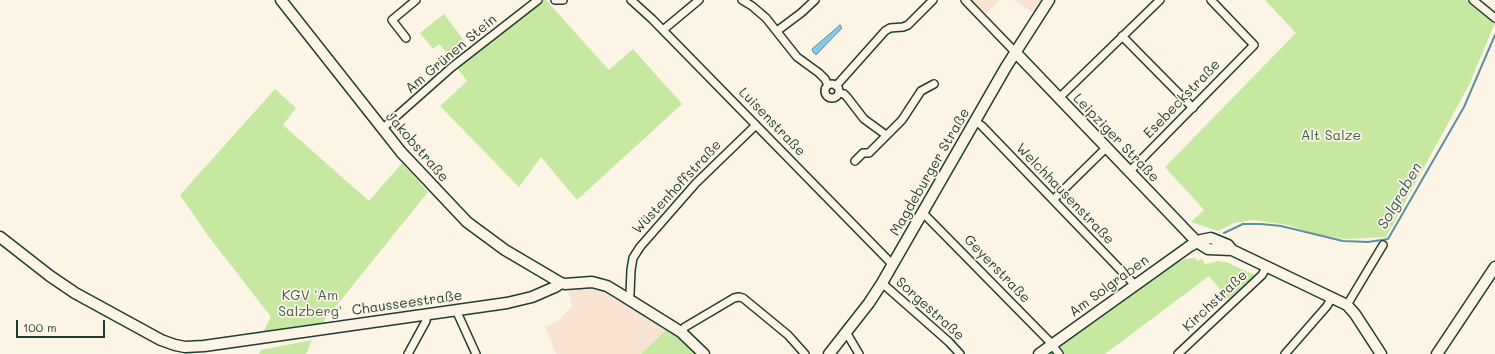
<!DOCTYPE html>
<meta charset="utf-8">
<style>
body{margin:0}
#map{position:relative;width:1495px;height:354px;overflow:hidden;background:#fcf5e5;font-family:Mali,sans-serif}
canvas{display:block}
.scale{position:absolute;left:16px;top:320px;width:89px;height:18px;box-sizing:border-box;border:2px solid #1f3d34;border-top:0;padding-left:5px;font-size:12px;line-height:14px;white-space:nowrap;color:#1f3d34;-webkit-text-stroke:3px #fcf5e5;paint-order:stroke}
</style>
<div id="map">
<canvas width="1495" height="354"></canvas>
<div class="scale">100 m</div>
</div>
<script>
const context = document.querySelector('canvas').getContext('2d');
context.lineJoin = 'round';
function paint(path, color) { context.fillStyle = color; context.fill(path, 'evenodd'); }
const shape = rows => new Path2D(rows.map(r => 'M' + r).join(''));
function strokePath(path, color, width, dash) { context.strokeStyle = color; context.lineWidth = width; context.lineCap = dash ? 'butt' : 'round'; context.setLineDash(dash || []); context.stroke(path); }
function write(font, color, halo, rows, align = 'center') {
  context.font = font + ' Mali,sans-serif'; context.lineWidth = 3.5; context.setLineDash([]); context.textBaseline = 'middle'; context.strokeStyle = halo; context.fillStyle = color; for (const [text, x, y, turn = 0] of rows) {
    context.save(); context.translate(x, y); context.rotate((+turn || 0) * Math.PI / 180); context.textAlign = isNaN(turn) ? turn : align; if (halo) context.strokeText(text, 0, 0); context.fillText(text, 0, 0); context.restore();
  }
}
paint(shape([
 [972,0,1000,0,985,14],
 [1014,0,1044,0,1036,14],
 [580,287,601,291,635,309,667,329,641,354,556,354,545,327,558,321,572,306,571,299,568,291]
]), '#f9e3d3');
paint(shape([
 [541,0,546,0,609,70,633,49,682,104,577,200,541,157,519,187,440,106,467,81,456,67],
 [1265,0,1466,0,1495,23,1469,85,1386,237,1344,239,1315,234,1288,225,1252,220,1234,223,1218,231,1191,222,1204,210,1165,167,1296,33],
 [444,14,465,42,449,55,439,44,433,49,420,33],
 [275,89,296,108,283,125,369,201,402,163,428,192,320,326,262,334,271,317,209,237,180,195],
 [1195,258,1197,261,1202,259,1205,264,1218,261,1226,262,1255,275,1228,299,1209,276,1105,354,1049,354,1174,265,1185,259],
 [667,329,693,347,697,354,641,354],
 [312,340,306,354,259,354,261,350]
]), '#c6e8a0');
const water = shape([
 [840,25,842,28,816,55,813,52,812,49,840,25]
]);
paint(water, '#89c6e9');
strokePath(water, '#5f8fa1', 1);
strokePath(shape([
 [1224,233,1243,224,1261,224,1281,226,1343,241,1368,242,1388,239,1464,107,1495,35]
]), '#5f8fa1', 2);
const street = shape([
 [555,0,563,0],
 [631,0,652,19,893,265],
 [742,0,752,6,766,18,797,57,819,73,825,79,828,85],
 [965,0,1016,53],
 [1473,0,1495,18],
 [663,30,699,0],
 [777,31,801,13,815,0],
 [1122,36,1193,108],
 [406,38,392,20,416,0],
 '825 91a7 7 0 1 1 14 0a7 7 0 1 1-14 0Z',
 [836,86,885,31,890,28,903,27,908,25,933,0],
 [839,93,844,94,847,97,864,119,886,135],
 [1059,98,1160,0],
 [975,121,982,126,1135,285],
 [382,129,452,67,538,0],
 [855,161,863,153,869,153,902,120,921,91,934,84],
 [1129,172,1254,45,1211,0],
 [1053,200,1106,148],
 [923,213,1049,341,1059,354],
 [882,283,949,342,960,354],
 [629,298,630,294,631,270,633,258,640,247,696,183,756,125],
 [1347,305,1383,245],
 [456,310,476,354],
 [681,332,685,327,734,298,739,297,743,298,788,335,805,354],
 [846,332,859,354],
 [408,354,426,321,427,315],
 [1178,354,1262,275,1267,266],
 [1285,354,1327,306,1332,297]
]);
const secondary = shape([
 [281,0,401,152,467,222,505,250,561,283,565,284,592,282,607,286,617,292,681,332,704,354],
 [1016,53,1197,242,1208,249,1232,250],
 [0,237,50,276,75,293,161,340,175,345,185,347,204,346,507,303,532,297,555,287,561,283],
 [829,354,869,303,882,283,1006,67,1049,0],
 [1039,354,1190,246,1201,240,1211,238,1228,245,1232,250,1347,305,1355,314,1381,354],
 [1437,354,1495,267]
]);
strokePath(street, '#1f3d34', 10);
strokePath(secondary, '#1f3d34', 13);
strokePath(street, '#fcf5e5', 7);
strokePath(secondary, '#fcf5e5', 10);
write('14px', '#1f3d34', '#fcf5e5', [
 ["Am Grünen Stein",451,54,-40],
 ["Esebeckstraße",1182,99,-46],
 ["Luisenstraße",772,122,46],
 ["Leipziger Straße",1116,138,46],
 ["Jakobstraße",417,147,49],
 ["Magdeburger Straße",930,172,-60],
 ["Wüstenhoffstraße",677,187,-47],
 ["Welchhausenstraße",1065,194,46],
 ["Geyerstraße",997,269,46],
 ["Am Solgraben",1109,286,-36],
 ["Kirchstraße",1215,301,-43],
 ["Chausseestraße",407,303,-8],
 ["Sorgestraße",930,309,42]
]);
write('14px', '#405f4a', '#fcf5e5', [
 ["Alt Salze",1331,136],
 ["KGV 'Am",310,296],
 ["Salzberg'",310,312]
]);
write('italic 15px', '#345858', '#fcf5e5', [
 ["Solgraben",1400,196,-60]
]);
</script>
